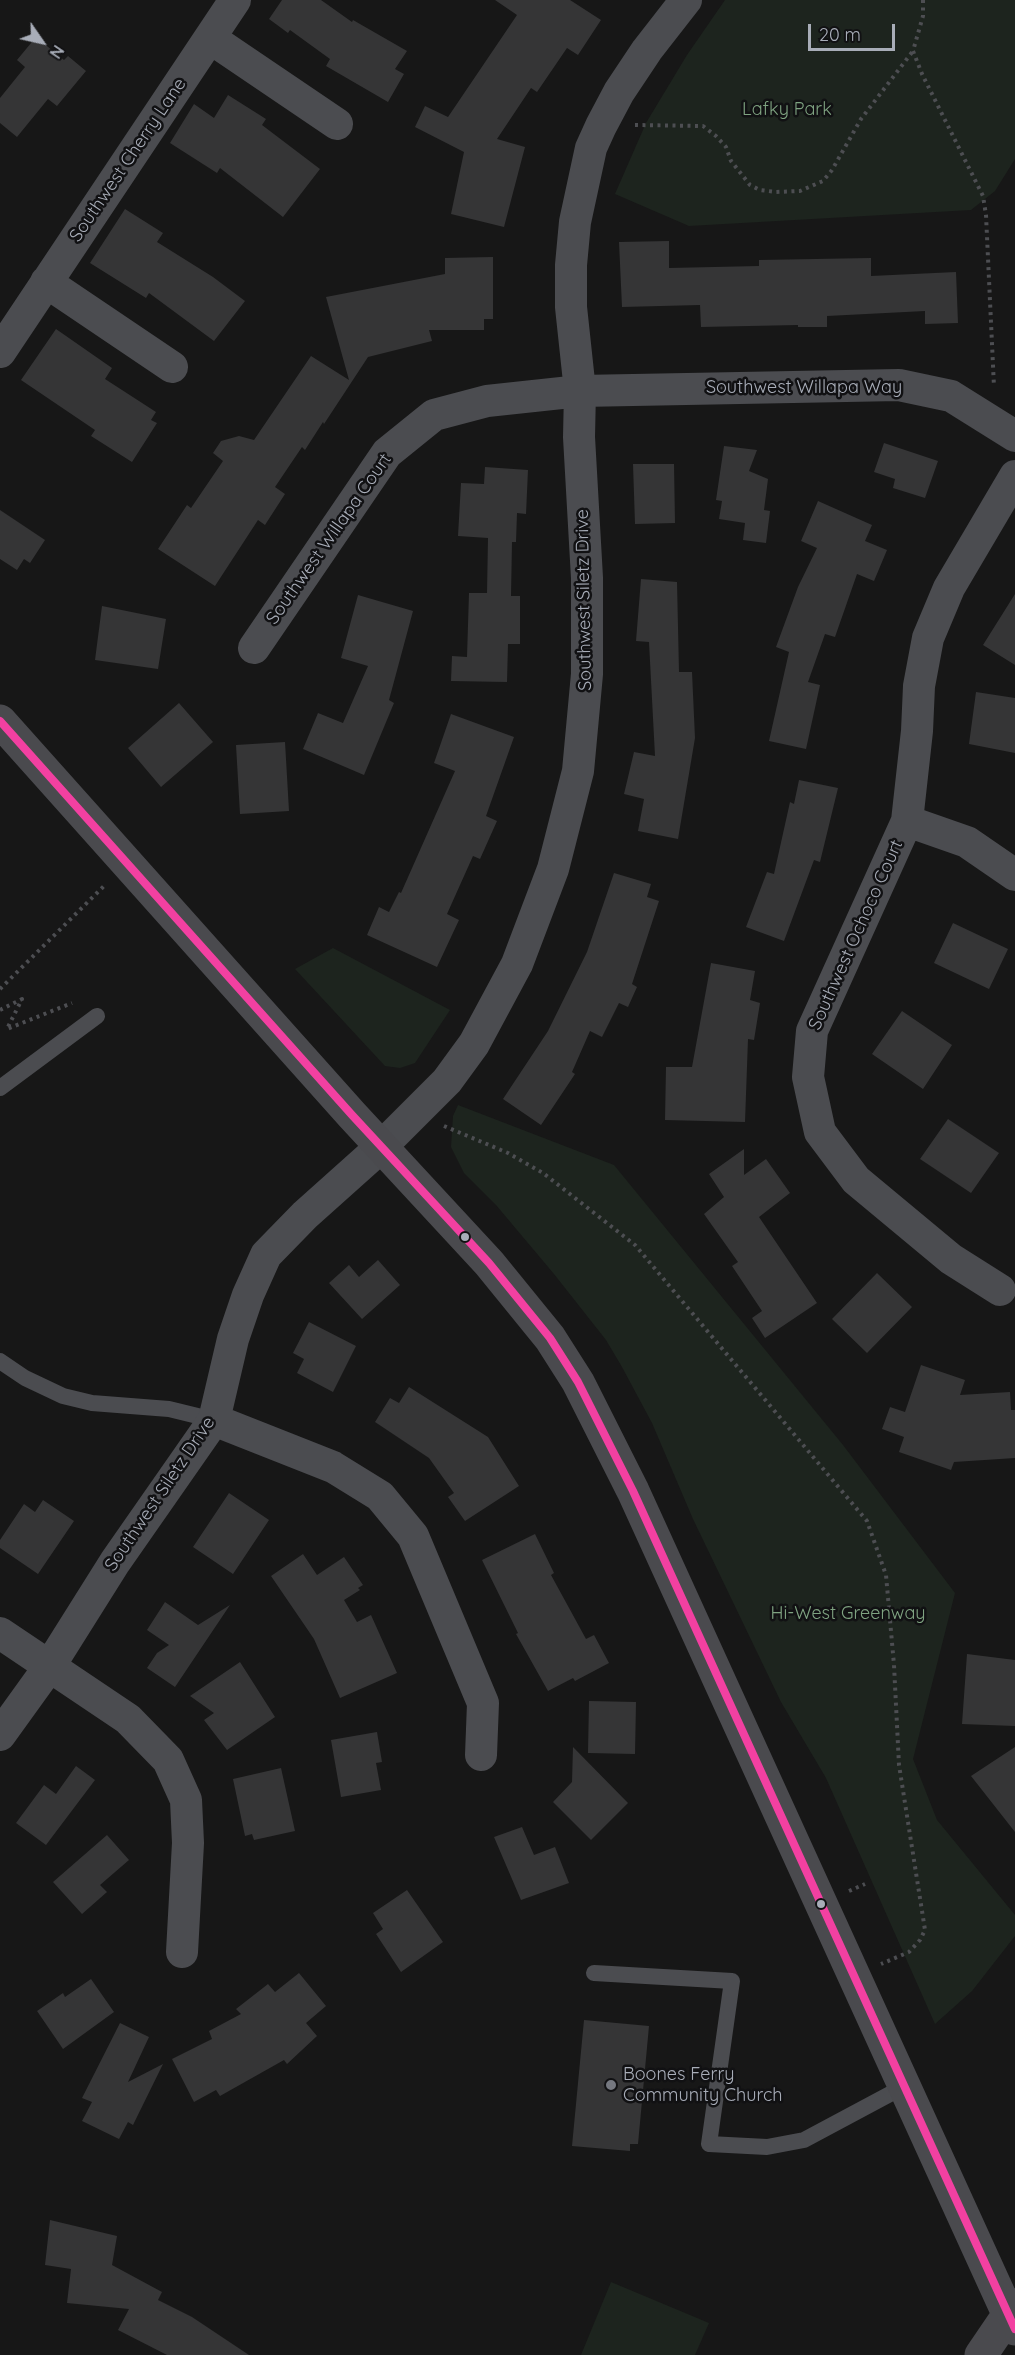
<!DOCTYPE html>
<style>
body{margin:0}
#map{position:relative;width:1015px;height:2355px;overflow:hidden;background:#171717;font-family:Quicksand,sans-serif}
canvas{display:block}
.north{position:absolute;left:12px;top:12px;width:60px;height:60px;-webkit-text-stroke:4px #111113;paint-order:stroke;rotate:124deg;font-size:16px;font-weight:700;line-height:24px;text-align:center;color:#a8adb8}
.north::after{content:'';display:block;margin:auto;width:21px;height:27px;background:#a8adb8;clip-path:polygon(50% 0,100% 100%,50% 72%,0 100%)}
.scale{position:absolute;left:808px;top:24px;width:87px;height:27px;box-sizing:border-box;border:3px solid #a8adb8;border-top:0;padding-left:8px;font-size:18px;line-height:21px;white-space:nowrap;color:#a8adb8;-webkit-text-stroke:4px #111113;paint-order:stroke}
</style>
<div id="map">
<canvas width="1015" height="2355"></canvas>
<div class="north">N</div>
<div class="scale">20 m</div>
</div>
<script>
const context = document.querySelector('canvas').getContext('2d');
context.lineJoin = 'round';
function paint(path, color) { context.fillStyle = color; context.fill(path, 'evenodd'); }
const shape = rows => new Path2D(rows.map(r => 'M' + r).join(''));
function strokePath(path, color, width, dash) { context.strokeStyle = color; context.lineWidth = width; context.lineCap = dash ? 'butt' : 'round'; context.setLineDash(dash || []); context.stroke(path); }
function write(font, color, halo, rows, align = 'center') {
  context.font = font + ' Quicksand,sans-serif'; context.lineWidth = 5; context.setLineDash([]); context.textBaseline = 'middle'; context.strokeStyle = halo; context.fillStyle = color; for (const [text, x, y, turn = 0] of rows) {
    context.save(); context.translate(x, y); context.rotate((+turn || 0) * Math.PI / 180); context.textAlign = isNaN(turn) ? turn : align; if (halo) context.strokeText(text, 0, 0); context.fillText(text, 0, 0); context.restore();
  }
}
paint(shape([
 [725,0,1015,0,1015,159,995,191,971,210,689,226,615,194,646,123,687,55],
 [333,948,450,1010,415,1063,400,1068,385,1066,295,969],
 [458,1105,614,1165,843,1445,955,1593,913,1759,937,1820,1015,1915,1015,1936,972,1991,935,2024,826,1778,781,1702,693,1519,652,1423,622,1367,606,1340,554,1274,496,1205,464,1173,451,1147,453,1116],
 [611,2282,709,2323,695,2355,581,2355]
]), '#1d241e');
paint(shape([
 [282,0,321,0,352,22,353,20,407,51,395,69,404,74,388,102,326,66,330,59,290,30,288,33,269,19],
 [495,0,570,0,601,20,578,55,567,48,537,92,531,88,497,139,525,147,504,227,451,214,464,152,415,127,425,106,448,117,517,15],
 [36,37,64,60,68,56,86,71,57,106,48,99,17,137,0,123,0,98,25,67,17,60],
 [228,95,266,119,262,125,320,169,283,217,220,168,217,173,170,143,194,104,214,118],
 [125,209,163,233,157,242,213,277,245,301,214,341,149,293,146,298,90,263],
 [669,241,669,268,759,266,759,260,871,258,871,276,956,272,958,323,925,324,925,311,827,316,827,327,798,327,798,325,701,327,700,305,622,307,619,242],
 [493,257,493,319,484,319,484,330,429,330,432,341,368,357,324,424,323,422,305,450,302,447,275,487,285,494,265,525,258,520,215,586,158,549,187,505,191,508,223,461,213,453,221,441,239,436,254,440,311,356,349,380,326,297,445,274,445,258],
 [56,329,112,368,105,379,156,412,151,420,157,423,132,462,91,436,95,430,21,380],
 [884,443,938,461,925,498,893,488,895,479,874,472],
 [724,446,757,450,749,471,768,479,764,510,770,511,766,543,743,540,745,523,719,519,722,501,716,500],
 [633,464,674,464,675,523,635,524],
 [485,467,528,470,526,514,517,513,516,542,512,542,511,596,520,596,520,644,508,644,507,682,451,681,452,656,467,657,469,593,487,593,488,538,458,536,461,483,484,484],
 [818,501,872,525,865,541,887,550,874,581,857,574,835,637,825,634,808,682,820,685,806,749,769,741,789,652,776,647,798,587,817,548,801,541],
 [0,510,45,540,30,563,24,559,17,570,0,559],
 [641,579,677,582,679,672,692,672,695,738,678,839,638,831,644,799,624,794,634,752,655,756,649,642,636,641],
 [1015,594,1015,665,983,645],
 [358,595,413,611,389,700,394,703,364,775,303,749,318,713,343,723,368,666,341,658],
 [102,606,166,619,158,669,95,660],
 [976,692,1015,698,1015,753,969,744],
 [179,703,213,742,161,787,128,748],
 [451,714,514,737,486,816,497,821,480,859,473,856,447,914,459,920,437,967,367,935,379,907,389,912,399,892,401,893,455,771,434,763],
 [285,742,289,811,240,814,236,745],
 [799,780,838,788,820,862,814,860,784,941,746,927,767,872,774,874,790,802,794,804],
 [614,873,651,884,647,897,659,901,632,984,637,987,628,1007,619,1003,602,1037,590,1031,572,1072,575,1074,541,1125,503,1099,548,1031,587,952],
 [953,923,1008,949,989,989,934,963],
 [711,963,755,971,750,1000,760,1003,754,1040,748,1039,745,1122,665,1120,666,1067,692,1067],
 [902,1011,952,1045,923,1089,872,1054],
 [948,1119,999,1153,971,1193,920,1159],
 [744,1149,744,1175,766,1159,790,1193,759,1217,817,1303,765,1338,752,1318,762,1311,732,1266,738,1262,704,1214,724,1197,709,1174],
 [378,1260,400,1285,362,1319,329,1283,349,1265,359,1277],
 [877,1273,912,1307,867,1353,832,1319],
 [309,1322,356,1346,333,1392,297,1373,304,1359,293,1353],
 [921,1365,965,1380,960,1395,1010,1392,1011,1410,1015,1410,1015,1458,954,1462,951,1470,899,1452,904,1437,882,1429,890,1407,905,1412],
 [409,1387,488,1437,519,1486,465,1521,448,1497,454,1493,429,1458,375,1422,390,1398,399,1403],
 [229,1493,269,1520,233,1574,193,1547],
 [43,1500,74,1521,38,1574,0,1548,0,1540,24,1504,35,1512],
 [535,1534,554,1573,551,1575,586,1639,594,1635,609,1663,575,1681,573,1678,548,1691,516,1634,518,1633,482,1560],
 [303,1554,317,1575,344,1557,363,1585,358,1588,360,1590,344,1600,357,1622,371,1615,397,1673,340,1698,314,1639,271,1576],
 [165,1602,198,1625,230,1605,175,1687,147,1668,157,1653,169,1645,147,1630],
 [967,1654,1015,1660,1015,1726,962,1724],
 [240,1662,275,1717,227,1750,204,1720,214,1713,190,1696],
 [589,1701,636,1702,635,1754,588,1753],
 [377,1732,382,1762,376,1763,381,1790,341,1797,331,1740],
 [573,1747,628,1803,591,1840,553,1802,572,1782],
 [1015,1747,1015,1832,971,1776],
 [76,1766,95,1780,46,1845,16,1823,44,1785,56,1794],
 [281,1768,295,1831,254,1840,252,1834,245,1836,233,1779],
 [522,1827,534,1855,555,1847,569,1883,521,1900,494,1837],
 [107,1835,129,1860,100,1885,107,1892,82,1914,53,1882],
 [407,1890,443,1942,401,1972,376,1934,383,1929,373,1913],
 [299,1973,326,2006,306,2023,317,2036,287,2064,284,2060,220,2096,216,2090,194,2102,172,2059,212,2039,209,2031,241,2014,236,2009,268,1984,275,1992],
 [91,1979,114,2012,63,2049,37,2011,63,1993,65,1997],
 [584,2020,649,2026,638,2144,630,2144,630,2151,572,2146],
 [120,2023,149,2037,128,2082,163,2064,133,2125,128,2122,119,2139,82,2121,92,2102,82,2098],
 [50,2220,117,2236,112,2265,162,2292,158,2300,192,2317,249,2355,167,2355,118,2330,129,2309,67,2303,71,2269,45,2265]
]), '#353536');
strokePath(shape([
 [923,0,923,16,913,51,922,74,983,196,986,215,994,387],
 [635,125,703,126,716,136,726,147,731,161,750,185,760,190,776,192,800,191,823,181,832,170,861,119,913,51],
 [0,989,105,885],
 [0,1010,22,999,7,1029,72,1003],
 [444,1126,508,1153,543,1173,635,1245,867,1521,886,1575,894,1665,899,1765,925,1930,920,1940,909,1952,881,1964],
 [849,1891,865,1884]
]), '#4d4e52', 4, [3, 4.5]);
strokePath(shape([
 [0,1088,97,1016],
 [0,1361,25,1378,63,1396,92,1403,169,1409,214,1420],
 [594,1973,732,1981,709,2144,767,2147,804,2140,905,2086]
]), '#4b4c50', 16);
strokePath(shape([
 [210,38,337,124],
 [46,282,172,367],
 [0,352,235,0],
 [254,648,387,453,434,415,487,401,580,391,899,385,951,396,1015,436],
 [907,821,967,842,1015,875],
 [1000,1290,951,1259,856,1180,820,1132,808,1077,812,1031,907,821,917,731,919,686,928,638,949,588,1015,476],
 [214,1420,333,1467,380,1496,413,1536,483,1703,481,1755],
 [0,1633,128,1719,168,1760,186,1800,188,1843,182,1952],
 [0,1735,49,1667,115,1562,214,1420,233,1339,248,1295,266,1255,305,1215,381,1147,447,1081,474,1044,517,964,553,869,578,771,587,674,587,578,579,437,580,391,571,307,571,265,575,222,591,148,601,126,619,92,647,50,686,0]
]), '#4b4c50', 32);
strokePath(shape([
 [0,721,352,1115,489,1263,550,1338,578,1382,633,1491,1015,2329],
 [981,2355,1015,2305]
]), '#4a4a4e', 33);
strokePath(shape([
 [0,721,352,1115,489,1263,550,1338,578,1382,633,1491,1015,2329]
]), '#f240a1', 8);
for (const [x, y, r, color] of [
 [465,1237,5,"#a8adb8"],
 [821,1904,5,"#a8adb8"],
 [611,2085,6,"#757880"]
]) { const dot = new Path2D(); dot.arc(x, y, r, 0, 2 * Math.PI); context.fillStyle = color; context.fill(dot); strokePath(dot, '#111113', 2); }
write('18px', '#7fa381', '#111113', [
 ["Lafky Park",787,110],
 ["Hi-West Greenway",848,1614]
]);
write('18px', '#a8adb8', '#111113', [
 ["Southwest Cherry Lane",128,160,-56],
 ["Southwest Willapa Way",804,388],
 ["Southwest Willapa Court",329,539,-55],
 ["Southwest Siletz Drive",584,600,-91],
 ["Southwest Ochoco Court",856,935,-66],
 ["Southwest Siletz Drive",160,1494,-56]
]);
write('18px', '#a8adb8', '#111113', [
 ["Boones Ferry",623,2075],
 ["Community Church",623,2096]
], 'left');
</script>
